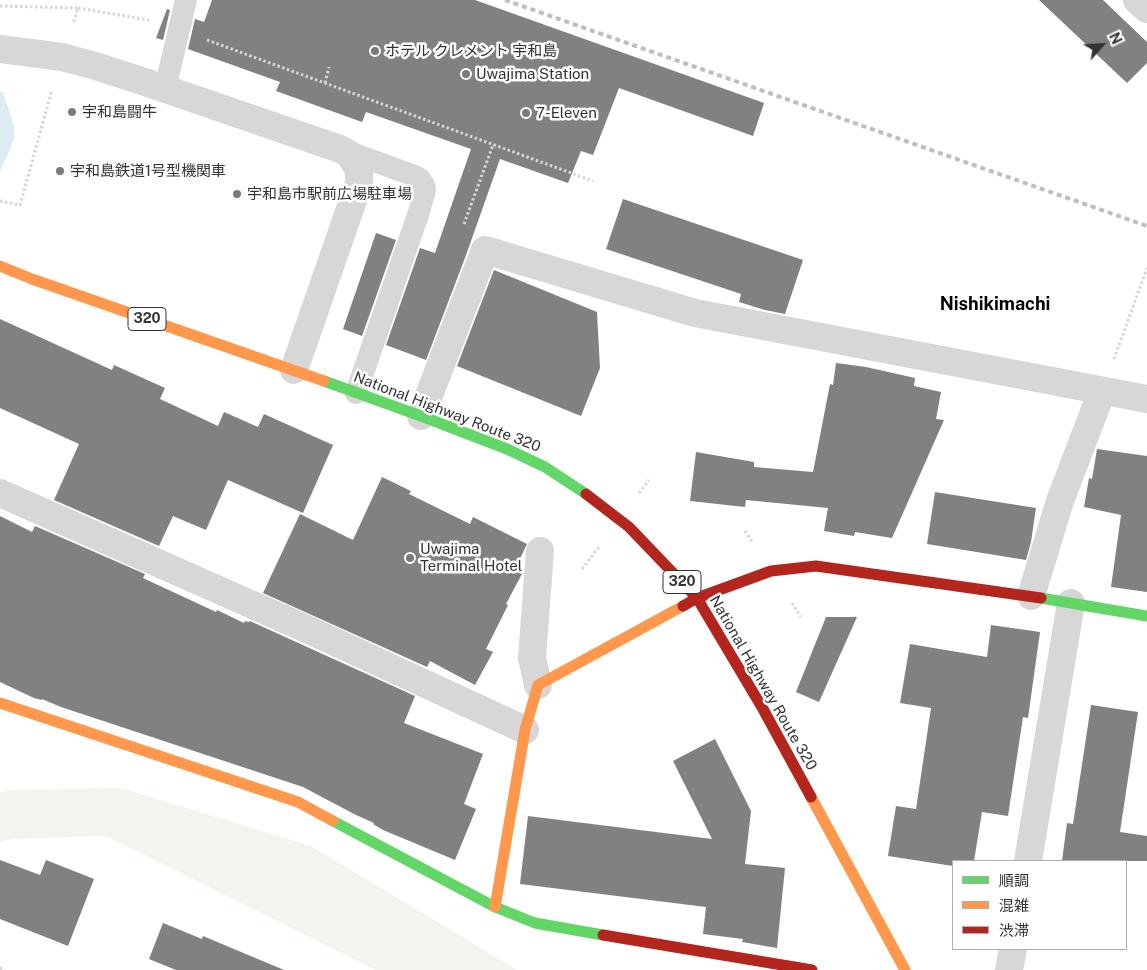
<!DOCTYPE html>
<meta charset="utf-8">
<style>
body{margin:0}
#map{position:relative;width:1147px;height:970px;overflow:hidden;background:#fff;font-family:"Public Sans","Noto Sans JP",sans-serif}
canvas{display:block}
.legend{position:absolute;left:952px;top:860px;width:175px;height:90px;box-sizing:border-box;background:#fff;border:1px solid #adadad;margin:0;padding:6px 9px;list-style:none;font-size:15px;color:#333}
.legend li{display:flex;align-items:center;gap:10px;height:25px}
.legend b{width:25px;border:1px solid #adadad}
.north{position:absolute;left:1077px;top:20px;width:50px;height:50px;-webkit-text-stroke:4px #fff;paint-order:stroke;rotate:64deg;font-size:14px;font-weight:700;line-height:20px;text-align:center;color:#333}
.north::after{content:'';display:block;margin:auto;width:18px;height:22px;background:#333;clip-path:polygon(50% 0,100% 100%,50% 72%,0 100%)}
</style>
<div id="map">
<canvas width="1147" height="970"></canvas>
<ul class="legend">
<li><b style="height:6px;background:#63d668"></b>順調</li>
<li><b style="height:6px;background:#ff974d"></b>混雑</li>
<li><b style="height:6px;background:#b3261e"></b>渋滞</li>
</ul>
<div class="north">N</div>
</div>
<script>
const context = document.querySelector('canvas').getContext('2d');
context.lineJoin = 'round';
function paint(path, color) { context.fillStyle = color; context.fill(path, 'evenodd'); }
const shape = rows => new Path2D(rows.map(r => 'M' + r).join(''));
function strokePath(path, color, width, dash) { context.strokeStyle = color; context.lineWidth = width; context.lineCap = dash ? 'butt' : 'round'; context.setLineDash(dash || []); context.stroke(path); }
function write(font, color, halo, rows, align = 'center') {
  context.font = font + ' "Public Sans","Noto Sans JP",sans-serif'; context.lineWidth = 5; context.setLineDash([]); context.textBaseline = 'middle'; context.strokeStyle = halo; context.fillStyle = color; for (const [text, x, y, turn = 0] of rows) {
    context.save(); context.translate(x, y); context.rotate((+turn || 0) * Math.PI / 180); context.textAlign = isNaN(turn) ? turn : align; if (halo) context.strokeText(text, 0, 0); context.fillText(text, 0, 0); context.restore();
  }
}
paint(shape([
 [121,788,311,846,517,970,376,970,106,836,11,839,0,842,0,793,7,790]
]), '#f1f5ed');
paint(shape([
 [0,91,3,92,14,126,14,139,0,172]
]), '#ddebf3');
paint(shape([
 [212,0,475,0,764,103,753,136,619,88,593,155,581,151,568,183,500,159,465,258,426,360,386,345,420,248,435,253,471,149,366,112,362,122,276,91,280,82,188,49,195,19,204,22],
 [1039,0,1103,0,1147,42,1147,63,1127,83],
 [167,9,170,10,163,40,156,38],
 [623,199,803,260,785,314,765,310,739,302,741,294,606,249],
 [376,233,396,240,362,336,343,329],
 [494,270,597,312,600,368,581,416,457,366],
 [0,319,112,370,114,365,165,388,160,399,218,426,224,412,258,427,264,414,333,445,303,513,228,480,206,530,173,516,159,546,54,500,79,444,0,408],
 [836,363,866,367,915,378,914,386,941,392,936,419,944,420,892,538,855,532,854,536,824,531,828,508,746,500,745,507,690,501,696,452,754,462,754,467,813,472,830,384,833,385],
 [1097,449,1147,456,1147,592,1111,587,1121,515,1084,507,1089,478,1092,479],
 [382,477,411,491,409,494,470,524,473,517,527,544,516,567,523,570,523,572,506,604,508,605,486,649,493,652,475,685,430,661,427,667,263,593,300,514,353,540],
 [935,492,1036,508,1031,542,1026,560,927,544],
 [0,516,32,532,35,526,145,574,143,578,216,612,217,610,244,623,245,621,249,622,250,621,415,696,404,723,483,754,464,804,476,809,455,860,383,830,373,824,374,823,356,815,303,787,61,707,42,699,42,700,34,698,0,682],
 [826,617,857,617,819,702,796,692],
 [991,625,1040,632,1028,718,1023,717,1008,816,982,812,974,861,953,861,953,866,888,856,896,806,916,809,931,708,900,703,910,644,987,657],
 [1091,705,1138,712,1120,832,1147,836,1147,861,1062,861,1067,823,1073,824],
 [715,739,751,811,745,864,785,868,777,948,742,942,743,939,703,934,706,907,520,884,528,816,712,839,673,761],
 [0,860,40,875,46,860,94,879,68,946,0,919],
 [163,923,202,939,203,936,284,970,176,970,149,959]
]), '#818181');
strokePath(shape([
 [0,6,78,8,73,24],
 [78,8,149,20],
 [207,40,593,181],
 [325,83,329,67],
 [0,201,20,205,52,90],
 [464,224,493,145],
 [1114,359,1147,268],
 [639,493,649,480],
 [745,531,753,543],
 [582,569,599,547],
 [792,603,801,617],
 [0,968,5,970]
]), '#d6d6d6', 3, [2.5, 2.5]);
strokePath(shape([
 [165,89,186,0],
 [341,149,415,176,420,179,424,185,425,189,424,194,418,215,356,393]
]), '#d7d7d7', 22);
strokePath(shape([
 [1137,0,1147,9],
 [0,49,62,57,92,65,142,81,340,149,349,154,355,163,359,171,359,183,294,370],
 [421,416,485,250,695,313,1147,399],
 [0,493,309,630,525,730],
 [1031,596,1060,501,1102,391],
 [538,685,532,658,540,551],
 [1028,861,1071,603],
 [1009,970,1013,949]
]), '#d7d7d7', 28);
strokePath(shape([
 [324,381,421,416,507,449,545,467,586,494],
 [1041,598,1147,616],
 [333,821,495,907,535,923,603,935]
]), '#63d668', 11);
strokePath(shape([
 [0,266,32,279,324,381],
 [0,703,298,802,333,821],
 [811,797,905,970],
 [495,907,525,730,538,685,683,606]
]), '#ff974d', 11);
strokePath(shape([
 [586,494,629,527,697,598,763,709,811,797],
 [683,606,697,598,771,571,816,566,1041,598],
 [603,935,812,970]
]), '#b3261e', 11);
strokePath(shape([
 [505,0,1147,226]
]), '#bebebe', 4, [5, 4]);
for (const [x, y, r, color] of [
 [375,51,5,"#7a7a7a"],
 [466,74,5,"#7a7a7a"],
 [72,112,5,"#7a7a7a"],
 [526,113,5,"#7a7a7a"],
 [60,171,5,"#7a7a7a"],
 [237,194,5,"#7a7a7a"],
 [410,558,5,"#7a7a7a"]
]) { const dot = new Path2D(); dot.arc(x, y, r, 0, 2 * Math.PI); context.fillStyle = color; context.fill(dot); strokePath(dot, '#fff', 2); }
for (const [x, y, w] of [
 [147,319,38],
 [682,582,38]
]) { const box = new Path2D(); box.roundRect(x - w / 2, y - 11.5, w, 23, 4); context.fillStyle = '#fff'; context.fill(box); strokePath(box, '#333', 1); }
write('bold 14px', '#333', null, [
 ["320",147,319],
 ["320",682,582]
]);
write('15px', '#333', '#fff', [
 ["ホテル クレメント 宇和島",385,51],
 ["Uwajima Station",476,74],
 ["宇和島闘牛",82,112],
 ["7-Eleven",536,113],
 ["宇和島鉄道1号型機関車",70,171],
 ["宇和島市駅前広場駐車場",247,194],
 ["Uwajima",420,549],
 ["Terminal Hotel",420,566]
], 'left');
write('15px', '#333', '#fff', [
 ["National Highway Route 320",447,412,21],
 ["National Highway Route 320",763,683,60]
]);
write('bold 18px', '#000', '#fff', [
 ["Nishikimachi",995,304]
]);
</script>
